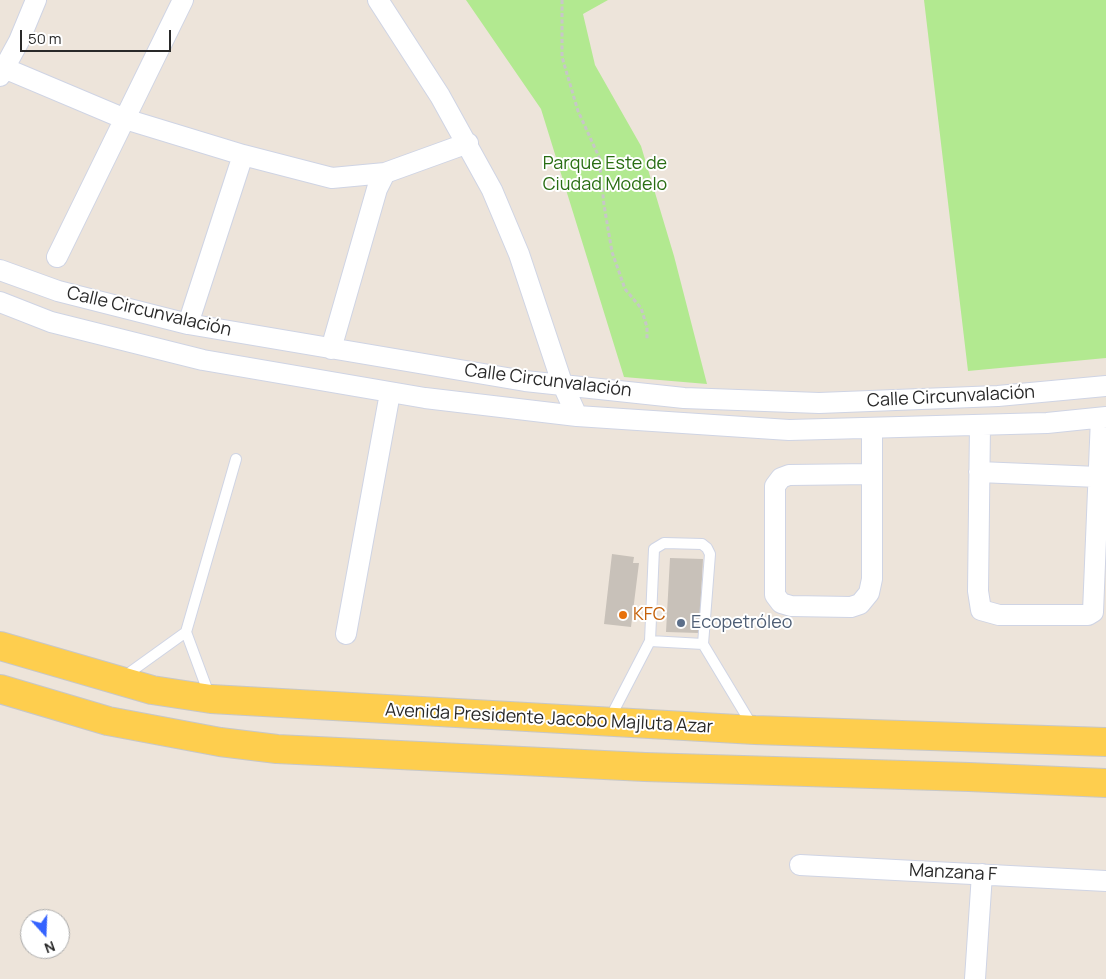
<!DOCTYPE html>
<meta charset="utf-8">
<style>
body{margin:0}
#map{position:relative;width:1106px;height:979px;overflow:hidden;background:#ede4da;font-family:Manrope,sans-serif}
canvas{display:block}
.north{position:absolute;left:20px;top:909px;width:50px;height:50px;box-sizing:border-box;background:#fff;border:1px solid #a9a9a9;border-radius:50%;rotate:160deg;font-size:14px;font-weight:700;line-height:20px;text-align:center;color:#292929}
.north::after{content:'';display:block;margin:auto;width:18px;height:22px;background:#3563ff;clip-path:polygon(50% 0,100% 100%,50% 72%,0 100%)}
.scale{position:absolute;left:20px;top:30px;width:151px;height:22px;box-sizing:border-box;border:2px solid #292929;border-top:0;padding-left:6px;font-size:15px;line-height:18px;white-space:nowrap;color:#292929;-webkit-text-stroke:4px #fff;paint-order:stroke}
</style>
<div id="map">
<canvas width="1106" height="979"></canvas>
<div class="north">N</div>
<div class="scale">50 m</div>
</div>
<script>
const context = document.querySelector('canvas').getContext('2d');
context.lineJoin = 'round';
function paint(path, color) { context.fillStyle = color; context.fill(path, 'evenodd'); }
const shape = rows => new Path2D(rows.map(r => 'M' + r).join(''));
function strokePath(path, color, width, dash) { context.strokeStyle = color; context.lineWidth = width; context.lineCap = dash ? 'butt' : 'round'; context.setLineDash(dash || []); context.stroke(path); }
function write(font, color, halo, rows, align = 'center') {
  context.font = font + ' Manrope,sans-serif'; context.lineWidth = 4; context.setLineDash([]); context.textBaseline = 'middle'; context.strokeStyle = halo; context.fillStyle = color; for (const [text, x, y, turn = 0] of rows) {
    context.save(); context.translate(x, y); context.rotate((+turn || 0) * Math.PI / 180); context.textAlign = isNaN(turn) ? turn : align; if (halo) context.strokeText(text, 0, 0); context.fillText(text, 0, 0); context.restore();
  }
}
paint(shape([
 [466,0,608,0,583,14,595,65,641,146,674,256,707,384,624,377,541,109],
 [924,0,1106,0,1106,358,968,371]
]), '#b2e990');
paint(shape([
 [612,554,634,557,633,563,639,563,631,627,604,624],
 [670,558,703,559,699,633,666,632]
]), '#c8c1b9');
const service = shape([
 [703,644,650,641,654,549,664,543,702,544,707,548,710,554,703,644,753,727],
 [122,678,186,632],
 [210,697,186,632,236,459],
 [609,720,650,641]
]);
const minor = shape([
 [378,0,440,96,492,190,519,254,562,383,577,416],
 [4,68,125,119,243,155,332,178,385,173,468,143],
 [0,76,19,41,36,0],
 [57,257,183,0],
 [0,270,58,291,188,324,525,381,684,398,819,403,998,396,1106,386],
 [0,302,51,322,203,360,425,398,577,416,789,430,1047,423,1106,417],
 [188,324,243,155],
 [331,349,377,189,385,173],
 [980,425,978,591,981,610,999,615,1088,615,1093,612,1101,418],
 [979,472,1098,477],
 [872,474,789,475,781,478,775,486,775,595,781,603,791,606,851,607,860,604,869,593,872,579,872,428],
 [346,634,390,393],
 [800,865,1106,881],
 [975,979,982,874]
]);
const primary = shape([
 [0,646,152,690,211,699,755,730,1106,742],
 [0,689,108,721,220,742,277,749,645,767,969,777,1106,783]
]);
strokePath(service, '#cfd4e4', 12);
strokePath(minor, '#cfd4e4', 22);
strokePath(primary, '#c7c7c7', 30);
strokePath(shape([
 [562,0,562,57,578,111,599,157,604,205,612,252,625,289,641,308,647,327,647,340]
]), '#c7c7c7', 3, [4, 2.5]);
strokePath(service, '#fff', 10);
strokePath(minor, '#fff', 20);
strokePath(primary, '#fece4e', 28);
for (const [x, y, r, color] of [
 [623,615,5,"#e8710a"],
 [681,623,5,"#5c6f8a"]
]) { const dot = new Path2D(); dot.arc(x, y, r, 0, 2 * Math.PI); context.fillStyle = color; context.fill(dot); strokePath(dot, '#fff', 2); }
write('18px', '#296d13', '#fff', [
 ["Parque Este de",605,164],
 ["Ciudad Modelo",605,185]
]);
write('18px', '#292929', '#fff', [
 ["Calle Circunvalación",149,312,13],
 ["Calle Circunvalación",548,381,7],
 ["Calle Circunvalación",951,397,-3],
 ["Avenida Presidente Jacobo Majluta Azar",549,719,3],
 ["Manzana F",953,873,3]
]);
write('18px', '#c56008', '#fff', [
 ["KFC",633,615]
], 'left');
write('18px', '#4e5e75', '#fff', [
 ["Ecopetróleo",691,623]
], 'left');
</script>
